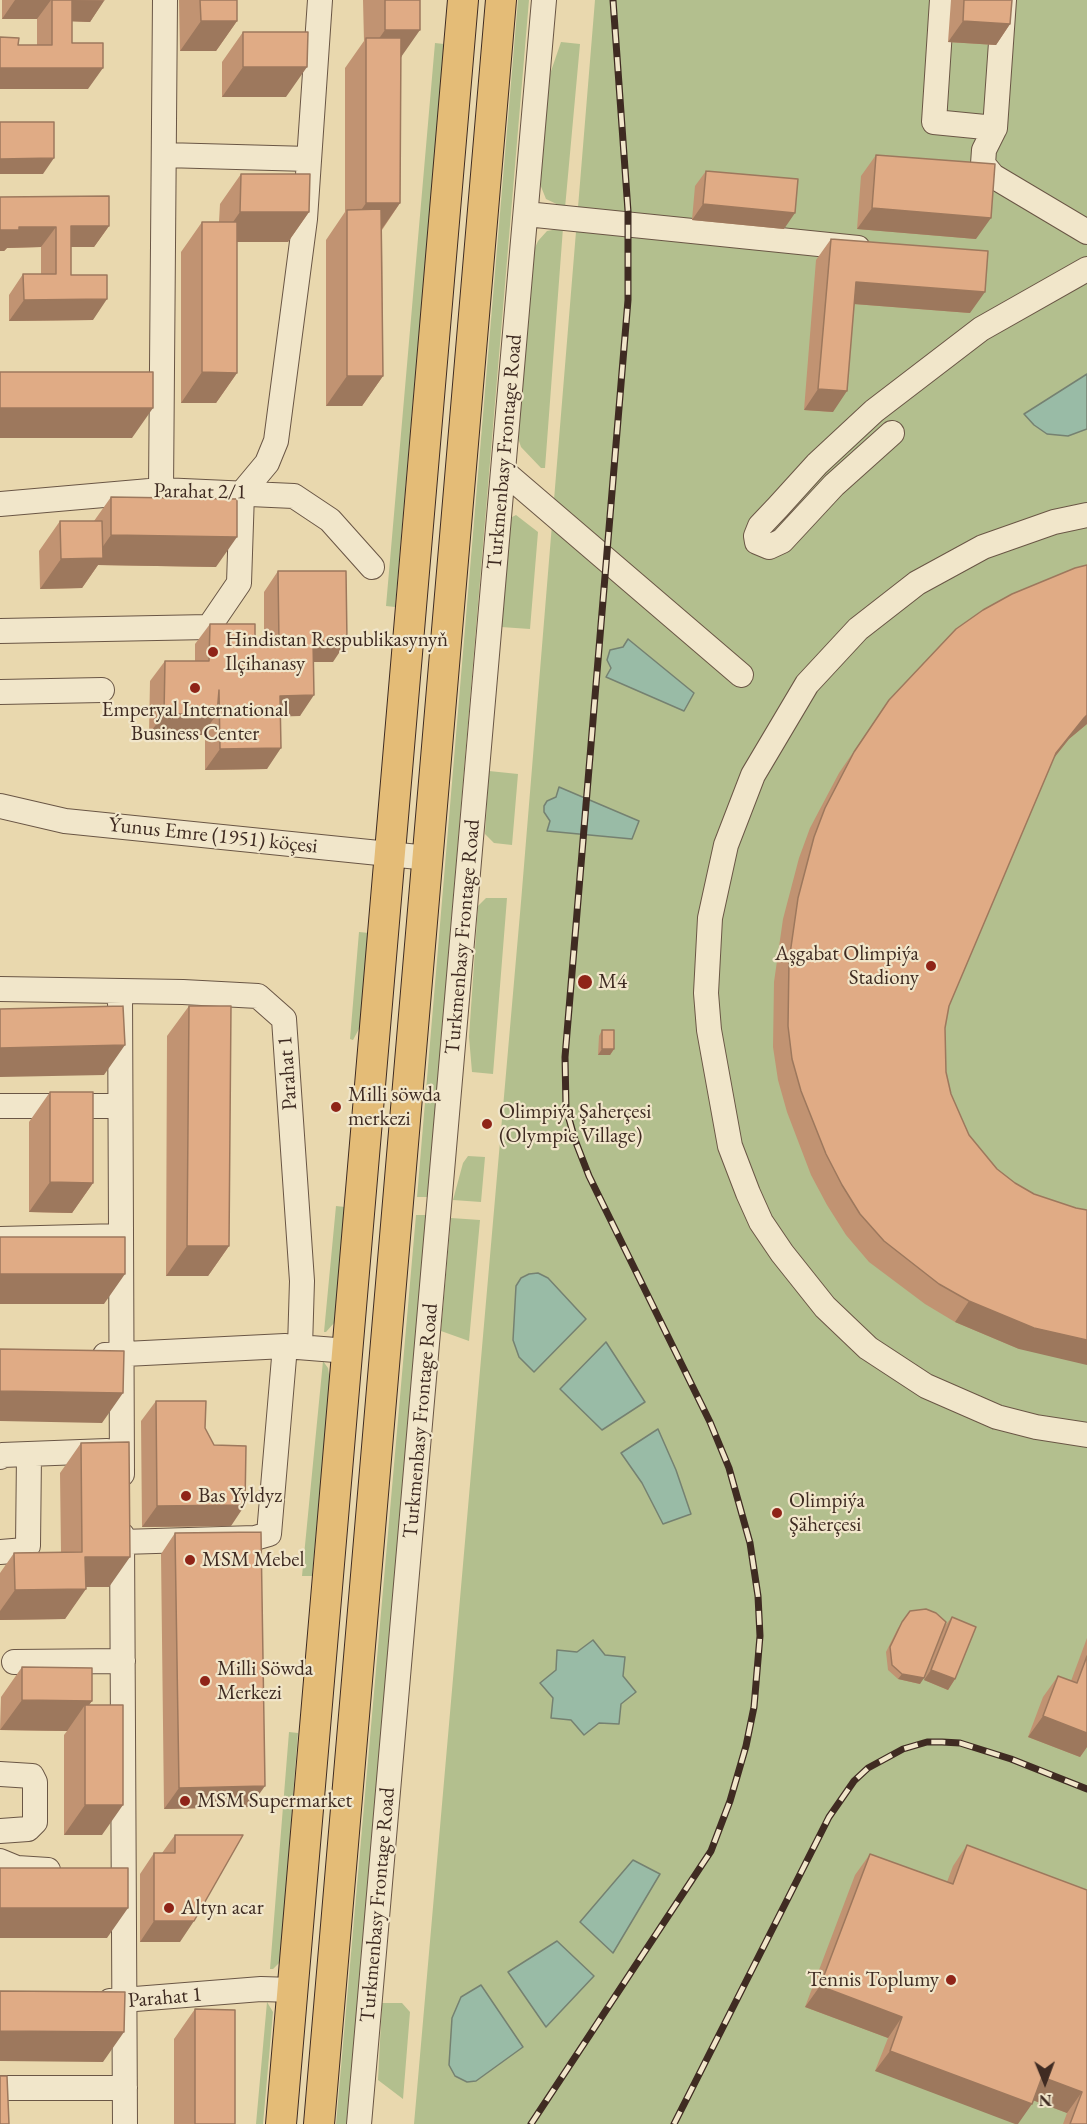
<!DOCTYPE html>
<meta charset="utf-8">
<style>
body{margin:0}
#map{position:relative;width:1087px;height:2124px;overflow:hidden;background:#e9d8ae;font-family:"EB Garamond",serif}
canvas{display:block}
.north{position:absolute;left:1015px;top:2052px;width:60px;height:60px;-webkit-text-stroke:4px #f1e6ca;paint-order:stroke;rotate:179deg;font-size:16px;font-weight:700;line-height:24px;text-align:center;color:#3f2b22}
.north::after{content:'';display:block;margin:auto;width:21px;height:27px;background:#3f2b22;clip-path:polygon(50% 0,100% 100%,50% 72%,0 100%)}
</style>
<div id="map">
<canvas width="1087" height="2124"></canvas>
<div class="north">N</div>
</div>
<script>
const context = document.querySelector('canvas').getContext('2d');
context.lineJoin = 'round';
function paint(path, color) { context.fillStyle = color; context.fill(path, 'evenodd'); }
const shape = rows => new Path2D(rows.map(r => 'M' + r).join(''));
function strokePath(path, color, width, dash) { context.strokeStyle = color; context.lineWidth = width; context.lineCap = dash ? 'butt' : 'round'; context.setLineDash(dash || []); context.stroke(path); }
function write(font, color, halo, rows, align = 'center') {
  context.font = font + ' "EB Garamond",serif'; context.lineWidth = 4.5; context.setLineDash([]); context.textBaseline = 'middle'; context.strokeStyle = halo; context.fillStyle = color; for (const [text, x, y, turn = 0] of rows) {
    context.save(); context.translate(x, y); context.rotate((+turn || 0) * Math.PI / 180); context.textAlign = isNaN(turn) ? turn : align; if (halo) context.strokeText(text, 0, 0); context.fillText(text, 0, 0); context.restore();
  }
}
paint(shape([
 [518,0,529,0,428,1197,417,1197],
 [595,0,1087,0,1087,2124,414,2124,521,902],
 [561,42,580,44,565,208,546,199,540,184,549,77],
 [435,43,444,44,395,607,386,606],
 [563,228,545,468,541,468,521,447,518,438,534,250,538,241,547,231],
 [516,515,538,532,530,629,501,627,510,518],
 [489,771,518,774,512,845,494,843,485,834],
 [486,898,507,898,493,1074,472,1072,469,1037,478,906],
 [359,932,369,933,361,1025,353,1040,350,1039],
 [468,1156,485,1157,481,1202,453,1200,463,1163],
 [336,1206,345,1207,334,1323,326,1332,324,1332],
 [416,1215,427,1215,347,2124,336,2124],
 [451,1218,480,1220,469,1341,441,1331],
 [323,1361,328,1368,330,1381,312,1576,302,1576],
 [289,1732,298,1733,280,1962,273,1969,270,1969],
 [267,2002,273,2012,263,2124,256,2124],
 [382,2003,402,2003,410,2012,403,2099,378,2080]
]), '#b3bf8e');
const water = shape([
 [1087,374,1087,429,1068,436,1047,434,1034,425,1024,414,1087,374],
 [628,639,694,693,684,711,606,677,611,668,607,660,610,650,623,647,628,639],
 [559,787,639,821,632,839,547,831,550,821,544,812,544,806,547,801,556,797,559,787],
 [529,1274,538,1273,548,1278,586,1319,534,1372,519,1357,513,1340,516,1286,521,1278,529,1274],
 [606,1342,645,1402,602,1430,560,1389,606,1342],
 [658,1429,676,1470,691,1514,663,1524,642,1483,621,1453,658,1429],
 [593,1640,605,1655,625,1657,623,1676,636,1692,621,1704,619,1724,599,1723,584,1735,571,1720,551,1718,553,1698,540,1683,556,1670,557,1650,577,1652,593,1640],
 [633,1860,660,1874,613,1953,580,1922,633,1860],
 [557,1941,594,1976,546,2027,508,1972,557,1941],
 [481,1985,523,2047,476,2081,467,2082,455,2076,449,2065,452,2018,461,1997,481,1985]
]);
paint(water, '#99bba6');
strokePath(water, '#758171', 1.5);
const minor = shape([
 [942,0,934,122,995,128],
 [1004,0,995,128,984,150,983,164,993,176,1087,232],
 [164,155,309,159],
 [526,214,858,248],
 [892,433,834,485,782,541,769,547,757,542,756,536,760,526,778,507,817,464,874,411,981,329,1087,269],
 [503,471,741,675],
 [161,490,165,0],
 [0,504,161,490,294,496,330,520,372,567],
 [1087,515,1054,522,983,547,917,583,858,629,807,684,753,775,726,845,710,918,706,993,709,1030,730,1146,748,1193,761,1222,782,1253,825,1307,868,1348,926,1386,997,1417,1036,1427,1087,1435],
 [0,631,209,627,239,583,242,493,267,463,276,441,305,219,320,0],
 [0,692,102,690],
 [0,806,65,821,428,858],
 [0,989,183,992,258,996,284,1019,302,1281,300,1347],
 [120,991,122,1474],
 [0,1106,120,1106],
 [0,1239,121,1236],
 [105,1355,285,1346,348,1351],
 [0,1457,2,1455,107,1451],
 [122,1535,125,2124],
 [122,1542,255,1538,269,1534,285,1346],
 [0,1552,25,1550,28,1546,29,1454],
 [14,1662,123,1661],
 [0,1774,32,1776,35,1782,35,1822,28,1829,0,1831],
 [0,1861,17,1868,48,1870],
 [110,2001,261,1989,293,1990],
 [0,2088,125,2088],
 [359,2124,544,0]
]);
const major = shape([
 [281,2124,463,0],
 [319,2124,501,0]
]);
strokePath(minor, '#6a5645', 26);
strokePath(major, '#3f2b22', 32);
strokePath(minor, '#f1e6ca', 24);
strokePath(major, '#e4bc77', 30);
const rail = shape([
 [531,2124,711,1851,730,1801,746,1746,754,1707,760,1636,758,1596,750,1543,729,1468,710,1422,589,1176,575,1140,566,1108,565,1057,628,300,628,211,613,0],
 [674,2124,829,1817,854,1781,868,1768,903,1749,927,1742,942,1742,960,1743,1011,1759,1087,1789]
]);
strokePath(rail, '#3f2b22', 7);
strokePath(rail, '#f1e6ca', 4.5, [14]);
paint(shape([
 [2,0,104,0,90,22,72,21,72,43,88,89,0,89,0,37,18,45,37,45,37,19,2,19],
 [179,0,237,0,237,21,216,51,180,51],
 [363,0,420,0,401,58,400,203,382,230,383,376,362,406,326,406,326,240,345,212,345,68,364,41],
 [951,0,1012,0,1010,24,996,45,948,42],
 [243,32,286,97,222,97,222,62],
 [876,155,976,239,857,229,861,176],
 [706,171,784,229,692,220,695,186],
 [241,174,309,212,288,242,237,242,237,373,216,403,181,403,181,252,202,222,219,222,220,204],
 [0,197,109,226,94,247,71,247,71,275,93,320,9,321,9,295,23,274,41,274,41,247,7,248,4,251],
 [831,239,970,313,854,304,833,412,804,410,816,260],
 [111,497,216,567,98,565,82,588,40,589,39,551,60,521,94,521],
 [1087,565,1087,724,1069,739,1054,758,949,1006,945,1028,946,1072,951,1094,1019,1349,955,1322,925,1304,869,1262,846,1235,827,1205,811,1175,787,1112,778,1080,773,1047,774,982,783,919,799,858,810,828,839,773,889,700],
 [278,571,333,662,314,662,300,716,281,716,267,769,205,770,205,732,202,735,149,734,150,681,165,661,195,661,195,644,210,624,255,642,264,642,264,592],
 [189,1006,229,1246,208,1276,166,1276,167,1036],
 [602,1030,614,1049,610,1055,598,1055,599,1036],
 [50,1092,93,1183,72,1213,29,1212,29,1122],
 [156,1401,205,1428,214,1445,231,1526,142,1527,141,1421],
 [81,1443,109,1587,86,1587,65,1619,0,1620,0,1573,14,1553,61,1552,60,1473],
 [175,1533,250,1807,164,1809,161,1554],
 [910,1611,920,1684,898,1679,888,1670,886,1652,898,1628],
 [952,1617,955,1679,948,1690,924,1680,944,1627],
 [1087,1638,1087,1747,1080,1757,1028,1737,1043,1697,1058,1676,1071,1681],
 [22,1667,92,1701,89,1705,102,1835,64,1835,64,1735,67,1731,0,1730,1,1697],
 [175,1835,180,1942,140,1942,140,1874,154,1853,162,1853],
 [967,1845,1087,1890,1087,2124,1063,2124,1067,2113,1033,2100,875,2071,888,2038,805,2007,855,1875,870,1854,947,1882,953,1866],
 [195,2009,235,2124,174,2124,174,2039]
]), '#c19372');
paint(shape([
 [15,0,51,0,37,19,2,19],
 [72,0,104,1,90,22,58,21],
 [201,21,237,21,216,51,180,51],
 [963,21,1010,24,996,45,948,42],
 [385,30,420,30,399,60,366,57],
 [243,67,307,67,286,97,222,97],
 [0,68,103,68,88,89,0,89],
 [54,158,43,174,0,174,0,159],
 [366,203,400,203,379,233,347,231],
 [703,204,795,213,784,229,692,220],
 [872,208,991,218,976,239,857,229],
 [240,212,309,212,288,242,219,242],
 [71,226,109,226,94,247,56,247],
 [19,227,56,227,41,247,7,248,4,251,0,251,0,230],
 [856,282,985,292,970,313,841,303],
 [107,299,93,320,9,321,24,300],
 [202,372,237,373,216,403,181,403],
 [347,376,383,376,362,406,326,406],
 [818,389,847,391,833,412,804,410],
 [0,408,153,408,132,438,0,438],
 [111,535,237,537,216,567,98,565,82,588,40,589,61,559,94,559],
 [313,641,347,641,333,662,299,662],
 [314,695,300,716,266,717,280,696],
 [164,714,217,714,202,735,149,734],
 [1087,715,1087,724,1069,739,1041,774,1056,753,1084,718],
 [281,748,267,769,205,770,220,749],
 [125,1045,104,1075,0,1077,0,1048],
 [602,1049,614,1049,610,1055,598,1055],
 [50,1182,93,1183,72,1213,29,1212],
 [187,1246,229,1246,208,1276,166,1276],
 [0,1274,125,1274,104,1304,0,1304],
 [969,1301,1087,1340,1087,1365,1019,1349,955,1322],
 [0,1391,123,1393,102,1423,0,1421],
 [245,1505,231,1526,142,1527,157,1506],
 [85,1557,130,1557,109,1587,64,1587],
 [86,1589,65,1619,0,1620,0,1611,15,1590],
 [931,1670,955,1679,948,1690,924,1680],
 [902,1674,924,1678,920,1684,898,1679],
 [22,1700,92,1701,85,1710,85,1705,67,1731,0,1730],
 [1043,1716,1087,1733,1087,1747,1080,1757,1028,1737],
 [265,1786,250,1807,164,1809,179,1788],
 [85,1805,123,1805,102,1835,64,1835],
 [0,1908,128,1908,107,1938,0,1938],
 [154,1921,194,1921,180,1942,140,1942],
 [820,1986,902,2017,888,2038,805,2007],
 [0,2031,124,2032,103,2062,0,2061],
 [890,2051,1032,2104,1018,2124,1015,2124,875,2071],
 [1042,2077,1082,2092,1067,2113,1027,2098]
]), '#9d785d');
const building = shape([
 [52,0,104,0,72,0,72,43,103,43,103,68,0,68,0,37,19,38,18,45,52,45,52,0],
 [200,0,237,0,237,21,201,21,200,0],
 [385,0,420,0,420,30,385,30,385,0],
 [964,0,1012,0,1010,24,963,21,964,0],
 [243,32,308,32,307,67,243,67,243,32],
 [366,38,401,38,400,203,366,203,366,38],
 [0,122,54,122,54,158,0,159,0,122],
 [876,155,995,164,991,218,872,208,876,155],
 [706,171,798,179,795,213,703,204,706,171],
 [241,174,310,174,309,212,240,212,241,174],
 [109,196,109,226,71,226,71,275,107,275,107,299,24,300,23,274,56,274,56,227,19,227,19,230,0,230,0,197,109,196],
 [381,209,383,376,347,376,347,210,381,209],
 [202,222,237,222,237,373,202,372,202,222],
 [831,239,988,251,985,292,856,282,847,391,818,389,831,239],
 [0,372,153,372,153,408,0,408,0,372],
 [111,497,237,499,237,537,111,535,111,497],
 [60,521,102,521,103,558,61,559,60,521],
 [1087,565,1087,715,1084,718,1056,753,949,1006,945,1028,946,1072,951,1094,969,1135,997,1169,1015,1183,1034,1194,1076,1208,1087,1210,1087,1340,1034,1328,969,1301,939,1284,884,1241,860,1214,842,1185,826,1154,801,1091,792,1059,788,1026,789,961,798,898,814,837,825,808,854,752,889,700,956,629,983,610,1012,594,1075,568,1087,565],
 [278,571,346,571,347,641,313,641,314,695,280,696,281,748,220,749,219,690,217,714,164,714,165,661,209,661,210,624,255,624,255,642,279,642,278,571],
 [123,1006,125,1045,0,1048,0,1009,123,1006],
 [189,1006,231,1006,229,1246,187,1246,189,1006],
 [602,1030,614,1030,614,1049,602,1049,602,1030],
 [50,1092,93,1092,93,1183,50,1182,50,1092],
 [0,1237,125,1237,125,1274,0,1274,0,1237],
 [0,1349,124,1351,123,1393,0,1391,0,1349],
 [156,1401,206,1401,205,1428,214,1445,246,1446,245,1505,157,1506,156,1401],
 [129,1442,130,1557,85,1557,86,1589,15,1590,14,1553,82,1552,81,1443,129,1442],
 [261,1532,265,1786,179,1788,175,1533,261,1532],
 [926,1609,936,1613,946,1622,924,1678,902,1674,892,1665,890,1647,902,1622,910,1611,926,1609],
 [952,1617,976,1627,955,1679,931,1670,952,1617],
 [1087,1656,1087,1733,1043,1716,1058,1676,1077,1683,1087,1656],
 [22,1667,92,1668,92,1701,22,1700,22,1667],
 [85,1705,123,1705,123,1805,85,1805,85,1705],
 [175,1835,243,1835,194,1921,154,1921,154,1853,175,1853,175,1835],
 [967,1845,1087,1890,1087,2124,1070,2124,1082,2092,1042,2077,1032,2104,890,2051,902,2017,820,1986,870,1854,953,1884,967,1845],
 [0,1868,128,1868,128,1908,0,1908,0,1868],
 [0,1991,125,1992,124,2032,0,2031,0,1991],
 [195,2009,235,2010,235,2124,195,2124,195,2009],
 [0,2076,7,2076,9,2124,0,2124,0,2076]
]);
paint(building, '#e0ab85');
strokePath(building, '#9d785d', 1.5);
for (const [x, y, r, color] of [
 [213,652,6,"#8f2418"],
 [195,688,6,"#8f2418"],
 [931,966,6,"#8f2418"],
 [585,982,8,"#8f2418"],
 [336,1107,6,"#8f2418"],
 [487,1124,6,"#8f2418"],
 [186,1496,6,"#8f2418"],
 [777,1513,6,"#8f2418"],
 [190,1560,6,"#8f2418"],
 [205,1681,6,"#8f2418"],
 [185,1801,6,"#8f2418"],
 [169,1908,6,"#8f2418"],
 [951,1980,6,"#8f2418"]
]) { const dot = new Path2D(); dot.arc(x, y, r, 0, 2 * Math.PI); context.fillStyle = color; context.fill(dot); strokePath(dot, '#f1e6ca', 2); }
write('21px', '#3f2b22', '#f1e6ca', [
 ["Turkmenbasy Frontage Road",505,452,-85],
 ["Parahat 2/1",200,492,1],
 ["Ýunus Emre (1951) köçesi",213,836,6],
 ["Turkmenbasy Frontage Road",463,937,-85],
 ["Parahat 1",288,1073,-94],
 ["Turkmenbasy Frontage Road",421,1421,-85],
 ["Turkmenbasy Frontage Road",378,1905,-85],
 ["Parahat 1",165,1998,-5]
]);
write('21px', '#3f2b22', '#f1e6ca', [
 ["Hindistan Respublikasynyň",225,640],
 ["Ilçihanasy",225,664],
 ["Emperyal International",195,710,"center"],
 ["Business Center",195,734,"center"],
 ["Aşgabat Olimpiýa",919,954,"right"],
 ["Stadiony",919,978,"right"],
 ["M4",598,982],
 ["Milli söwda",348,1095],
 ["merkezi",348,1119],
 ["Olimpiýa Şaherçesi",499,1112],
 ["(Olympic Village)",499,1136],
 ["Bas Yyldyz",198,1496],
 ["Olimpiýa",789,1501],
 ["Şäherçesi",789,1525],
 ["MSM Mebel",202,1560],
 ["Milli Söwda",217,1669],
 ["Merkezi",217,1693],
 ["MSM Supermarket",197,1801],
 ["Altyn acar",181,1908],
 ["Tennis Toplumy",939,1980,"right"]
], 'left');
</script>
